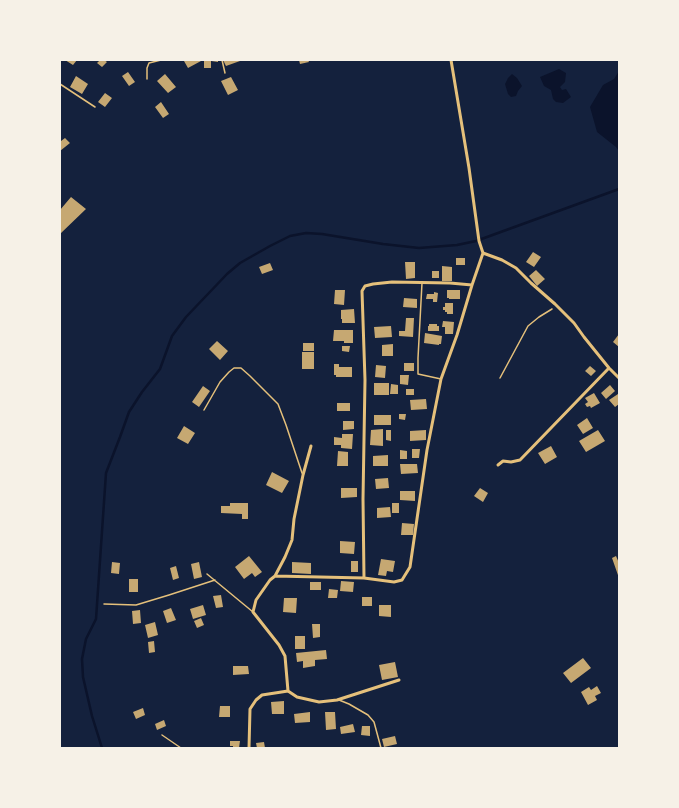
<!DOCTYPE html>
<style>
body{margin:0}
#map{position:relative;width:679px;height:808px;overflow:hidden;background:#14213d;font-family:Barlow,sans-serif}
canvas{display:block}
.frame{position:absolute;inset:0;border:61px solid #f6f1e7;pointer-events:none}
</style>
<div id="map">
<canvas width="679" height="808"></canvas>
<div class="frame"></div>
</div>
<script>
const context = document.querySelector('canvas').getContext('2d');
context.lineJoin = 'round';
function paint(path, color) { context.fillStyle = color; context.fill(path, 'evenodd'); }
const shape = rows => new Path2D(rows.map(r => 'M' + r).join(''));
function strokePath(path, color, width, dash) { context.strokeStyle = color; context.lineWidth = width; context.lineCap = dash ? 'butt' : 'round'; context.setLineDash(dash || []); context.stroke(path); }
paint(shape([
 [559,69,566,73,565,82,560,87,562,90,566,89,571,97,563,103,556,102,553,99,551,90,544,86,540,77],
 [619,71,619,151,616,147,597,132,590,107,603,85,614,79],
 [512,74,517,78,522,86,518,91,516,96,511,97,508,94,505,84,508,78]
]), '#0b132b');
strokePath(shape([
 [102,748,92,716,83,677,82,659,86,639,96,619,106,473,120,437,129,412,142,392,160,369,172,336,186,317,227,274,240,263,270,246,290,236,306,233,322,234,383,244,419,248,457,245,476,241,619,189]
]), '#0b132b', 2.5);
paint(shape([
 [65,60,77,60,73,65],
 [100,60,104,60,107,62,102,67,97,63],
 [186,60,200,60,201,61,188,68,184,61],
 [204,60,218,60,218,62,211,61,211,68,204,68],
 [223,60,239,60,240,61,226,66],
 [299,60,308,60,309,62,300,64],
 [128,72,135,82,129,86,122,76],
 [165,74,176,87,168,93,157,81],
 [76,76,88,84,82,94,70,87],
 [231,77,238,90,228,95,221,81],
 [105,93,112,98,105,107,98,102],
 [161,102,169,114,163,118,155,107],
 [65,138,70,143,60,151,60,140,61,141],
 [71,197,86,209,60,234,60,210],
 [533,252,541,257,534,267,526,262],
 [456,258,465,258,465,265,456,265],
 [405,262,415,262,415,278,406,279],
 [270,263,273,270,262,274,259,267],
 [442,266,452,267,452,281,442,281],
 [536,270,545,279,537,286,529,276],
 [432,271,439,271,439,278,432,278],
 [335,290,345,290,344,305,334,304],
 [447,290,460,290,460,299,449,299,449,298,447,298],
 [434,292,438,293,437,302,433,302,433,299,426,299,427,294,434,294],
 [404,298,417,299,417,308,403,307],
 [445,303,453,303,453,314,447,314,447,312,445,312,445,310,443,310,443,307,445,307],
 [354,309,355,323,342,323,342,319,341,319,341,310],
 [406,318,414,318,413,337,399,336,399,331,405,331],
 [443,321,454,322,453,334,445,334,445,327,442,327],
 [429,324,437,324,437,326,439,326,439,331,428,331,428,326,429,326],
 [391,326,392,337,375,338,374,327],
 [334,330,353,330,353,343,344,343,344,341,333,341],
 [425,333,442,336,441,344,439,344,439,345,424,343],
 [619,334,619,347,613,342],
 [217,341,228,351,220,360,209,349],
 [303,343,314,343,314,351,303,351],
 [393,344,393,356,382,356,382,345],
 [342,346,350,346,349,352,342,351],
 [302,352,314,352,314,369,302,369],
 [404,363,414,363,414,371,404,371],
 [334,364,339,364,339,367,352,367,352,377,336,377,336,375,334,375],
 [376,365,386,366,385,378,375,377],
 [590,366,596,371,591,376,585,371],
 [400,375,409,375,408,385,400,384],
 [374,383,389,383,389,395,374,395],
 [391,384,398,385,398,394,390,394],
 [610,385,615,391,606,399,601,393],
 [203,386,210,391,199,407,192,402],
 [406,389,414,389,414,395,406,395],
 [594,393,600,403,591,408,590,406,587,407,585,404,588,402,585,398],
 [618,394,619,395,619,404,615,407,609,400],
 [426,399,427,409,411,410,410,400],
 [337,403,350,403,350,411,337,411],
 [399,414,406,414,405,420,399,419],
 [374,415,391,415,391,425,374,425],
 [587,418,593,428,583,434,577,425],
 [343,421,354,421,354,429,343,430],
 [184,426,195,433,188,444,177,438],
 [383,429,383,446,370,445,371,430],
 [386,430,391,430,391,441,386,440],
 [426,430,426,440,410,441,410,431],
 [598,430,605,441,586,452,579,441],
 [342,434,353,434,352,449,341,448,341,445,334,445,334,437,342,438],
 [551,446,557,457,545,464,538,453],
 [412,449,420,449,419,458,412,458],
 [400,450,407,451,407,459,400,459],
 [338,451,348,452,348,466,337,466],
 [388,455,388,466,373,466,373,456],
 [400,464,417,464,418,473,401,474],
 [272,472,289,481,282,493,266,485],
 [388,478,389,488,376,489,375,479],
 [341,488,357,488,357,497,341,498],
 [480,488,488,493,483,502,474,496],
 [400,491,415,491,415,501,400,500],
 [230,503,248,503,248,519,242,519,242,514,221,513,221,506,230,506],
 [392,503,399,503,399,513,392,513],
 [390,507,391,517,377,518,377,508],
 [402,523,414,524,413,535,401,535],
 [340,541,355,542,354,554,340,553],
 [249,556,262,572,255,577,252,573,244,579,235,567],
 [616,556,619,563,619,578,612,558],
 [381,559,395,561,393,572,387,571,386,576,378,575],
 [351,561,358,561,358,572,351,572],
 [112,562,120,563,119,574,111,573],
 [199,562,202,577,194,579,191,564],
 [292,562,311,563,311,574,292,573],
 [176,566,179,578,173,580,170,568],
 [129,579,138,579,138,592,129,592],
 [341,581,354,582,353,592,340,591],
 [310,582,321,582,321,590,310,590],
 [329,589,338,590,337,598,328,598],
 [221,595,223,607,216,608,213,596],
 [362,597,372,597,372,606,362,606],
 [284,598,297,598,296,613,283,612],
 [203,605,206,615,193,619,190,609],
 [379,605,391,605,391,617,379,616],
 [171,608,176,620,167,623,163,611],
 [140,610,141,623,133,624,132,611],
 [201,618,204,625,197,628,194,621],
 [155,622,158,635,148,638,145,625],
 [312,624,320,624,320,637,313,638],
 [295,636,305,636,305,649,295,649],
 [154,641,155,652,149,653,148,642],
 [326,650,327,659,315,660,315,666,303,668,303,661,297,662,296,653],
 [583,658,591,668,571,683,563,673],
 [395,662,398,677,382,680,379,665],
 [233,666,248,666,249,674,233,675],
 [597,686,601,693,595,696,597,700,588,705,581,692,589,687,591,690],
 [284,701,284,714,272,714,271,702],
 [220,706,230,706,230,717,219,717],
 [143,708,145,715,136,719,133,712],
 [310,712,310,722,295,723,294,714],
 [325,712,335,712,336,729,326,730],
 [164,720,166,726,157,730,155,724],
 [353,724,355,732,341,734,340,727],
 [362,726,370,726,370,736,361,735],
 [395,736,397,744,384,747,382,739],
 [230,741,240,741,239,748,233,748,233,746,230,746],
 [264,742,265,748,257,748,256,743]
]), '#c6a872');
strokePath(shape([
 [60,84,95,107],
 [500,378,528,326,539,317,552,309]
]), '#e5c07b', 1.5);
strokePath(shape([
 [222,60,225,73],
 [147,79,147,68,149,63,161,60],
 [422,283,418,358,418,374,441,379],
 [204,410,220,382,229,372,234,368,241,368,250,376,278,404,286,425,302,473],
 [207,574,253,612],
 [104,604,136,605,169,595,215,580],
 [339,700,349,704,368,715,374,722,381,748],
 [162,735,181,748]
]), '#e5c07b', 1.5);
strokePath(shape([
 [483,253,502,260,516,268,531,283,555,304,574,323,584,337,609,368,619,378],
 [498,465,503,461,511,462,520,460,609,368],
 [275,576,285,557,292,540,294,519,303,475,311,446],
 [364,578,363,499,365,380,362,291,365,286,373,284,392,282,450,283,472,285,483,253,479,241,469,168,451,60],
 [288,691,285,656,279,645,253,612,256,600,270,580,275,576,364,578,394,582,402,580,410,567,427,450,441,379,457,335,472,285],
 [249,748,250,709,256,700,262,695,288,691,297,697,319,702,337,700,399,680]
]), '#e5c07b', 3);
</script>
